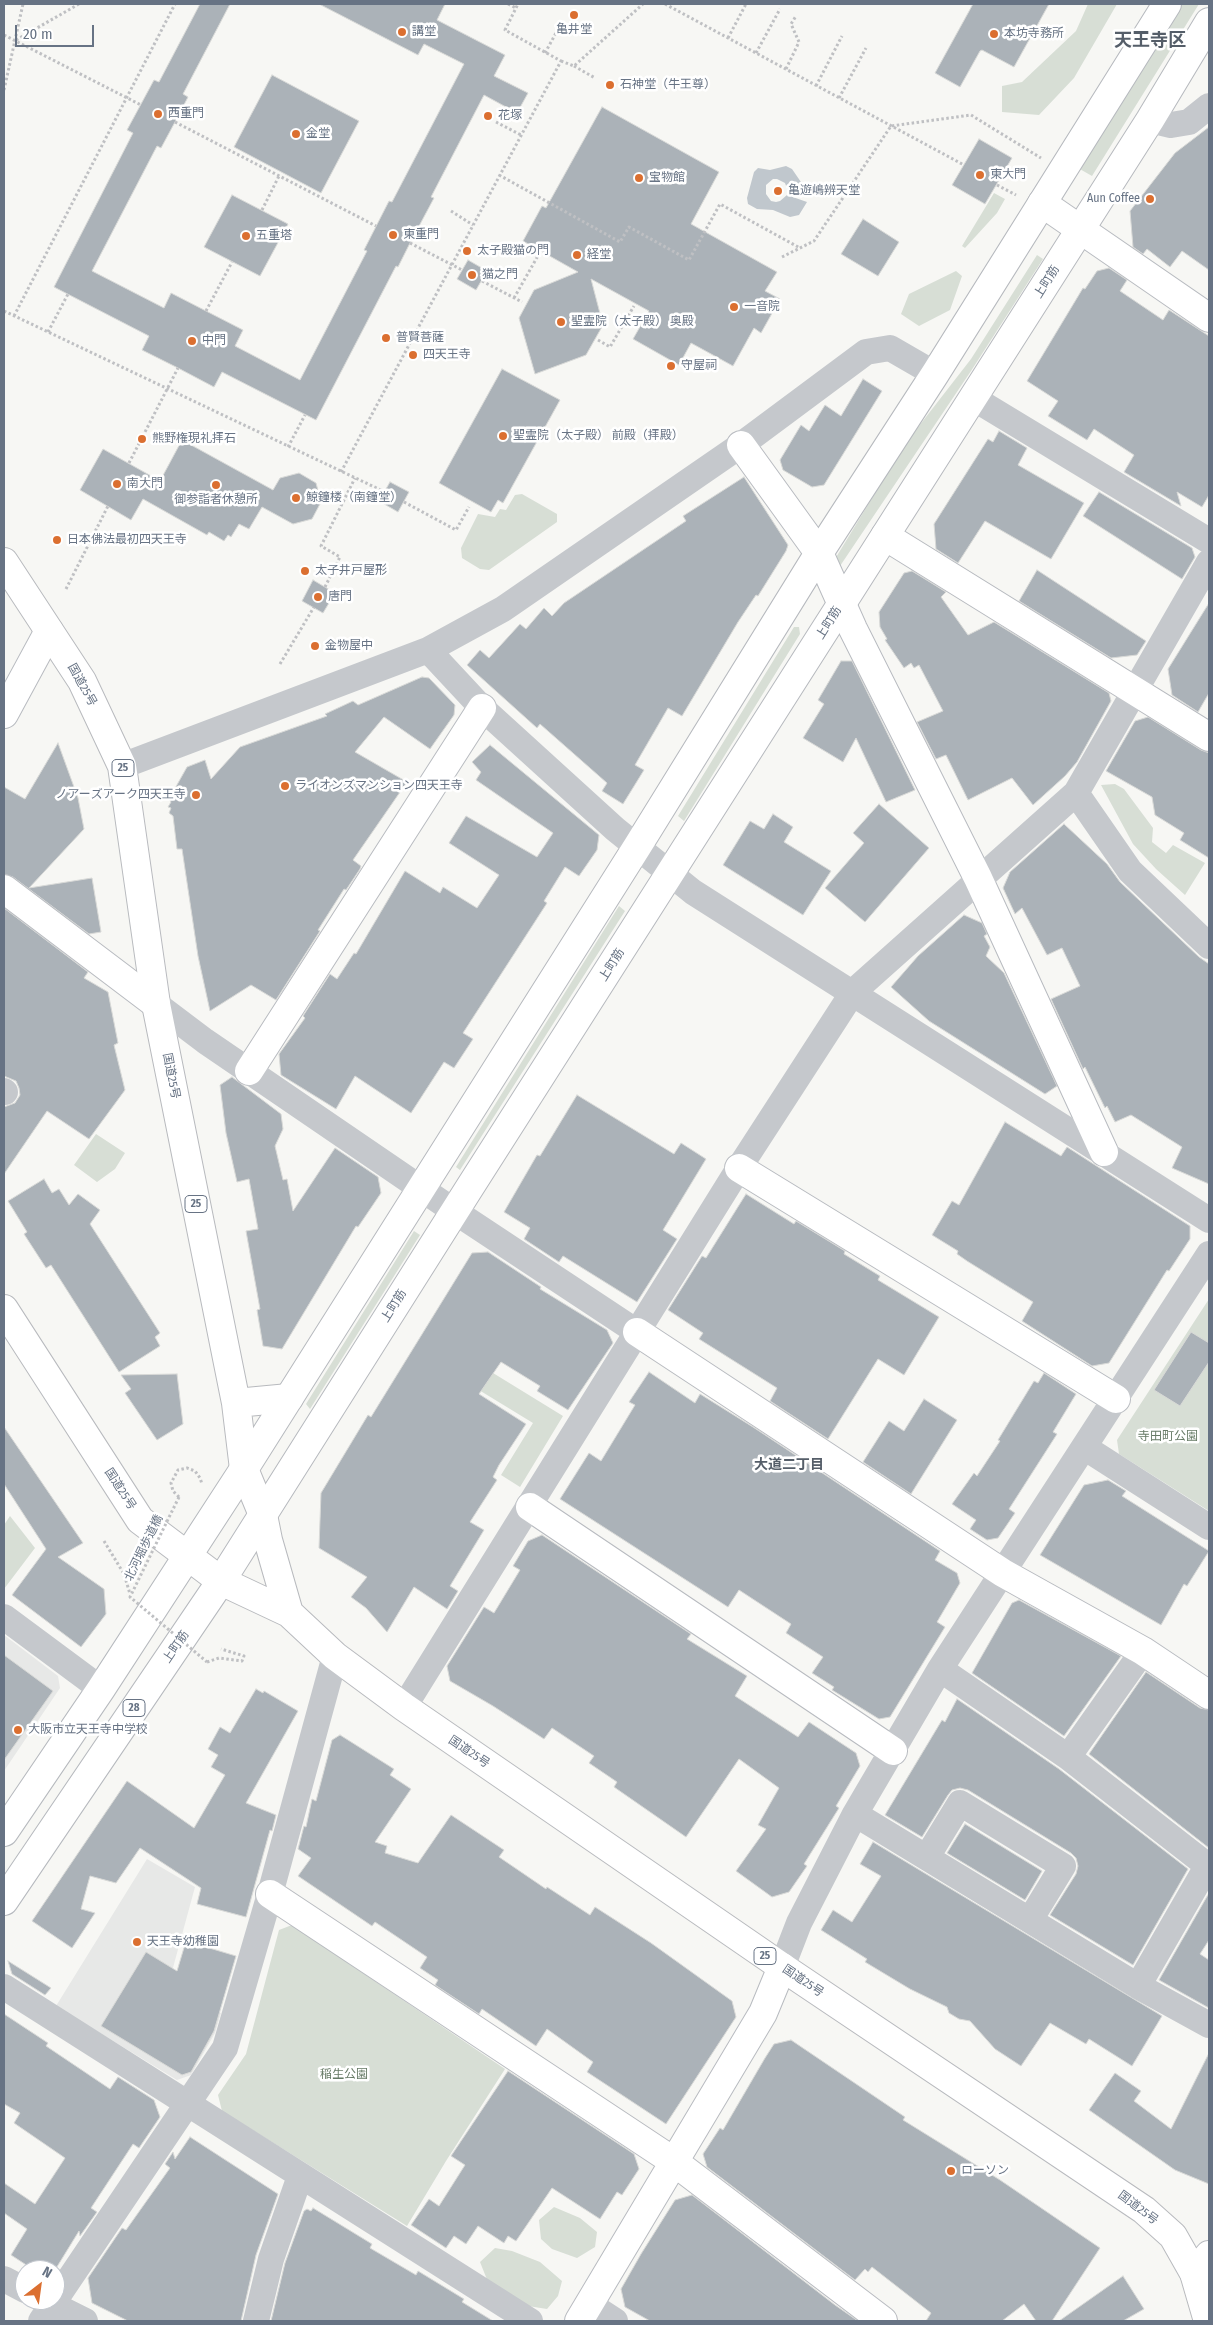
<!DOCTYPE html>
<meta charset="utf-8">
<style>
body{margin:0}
#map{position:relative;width:1213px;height:2325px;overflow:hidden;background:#f7f7f4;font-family:"Fira Sans Condensed",sans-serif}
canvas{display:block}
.frame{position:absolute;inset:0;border:5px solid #677384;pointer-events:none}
.north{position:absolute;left:15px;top:2260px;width:50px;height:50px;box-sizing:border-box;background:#fff;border:1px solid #c2c7ce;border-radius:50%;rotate:30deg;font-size:14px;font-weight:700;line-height:20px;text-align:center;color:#677384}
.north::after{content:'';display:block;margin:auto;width:18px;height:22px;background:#db6f30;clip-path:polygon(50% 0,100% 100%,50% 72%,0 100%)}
.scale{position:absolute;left:15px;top:25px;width:79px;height:22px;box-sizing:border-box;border:2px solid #677384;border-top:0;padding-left:6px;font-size:15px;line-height:18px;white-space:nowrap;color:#677384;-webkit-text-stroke:4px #fff;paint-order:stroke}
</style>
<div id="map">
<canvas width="1213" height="2325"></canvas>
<div class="frame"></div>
<div class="north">N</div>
<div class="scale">20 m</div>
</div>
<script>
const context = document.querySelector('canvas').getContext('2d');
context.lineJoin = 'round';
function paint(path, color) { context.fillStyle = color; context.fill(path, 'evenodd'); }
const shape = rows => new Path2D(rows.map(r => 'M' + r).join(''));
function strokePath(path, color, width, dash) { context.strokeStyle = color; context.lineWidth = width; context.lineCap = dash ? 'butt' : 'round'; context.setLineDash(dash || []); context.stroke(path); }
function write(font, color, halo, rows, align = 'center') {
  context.font = font + ' "Fira Sans Condensed","Noto Sans JP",sans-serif'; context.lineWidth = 5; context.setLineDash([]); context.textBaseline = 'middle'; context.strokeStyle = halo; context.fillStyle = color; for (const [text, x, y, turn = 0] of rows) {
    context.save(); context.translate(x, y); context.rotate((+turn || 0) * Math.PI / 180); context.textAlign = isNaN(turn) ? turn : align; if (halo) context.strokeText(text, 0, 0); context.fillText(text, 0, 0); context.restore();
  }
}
paint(shape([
 [4,1635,58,1676,60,1688,4,1771],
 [147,1859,195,1887,165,1997,221,2013,215,2033,191,2075,177,2080,56,2006]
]), '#e7e8e7');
paint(shape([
 [1088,4,1117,4,1074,78,1039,115,1002,112,1002,86,1022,82,1076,31],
 [1182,4,1199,4,1092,176,1078,168],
 [994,193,1005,199,997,213,965,248,962,246],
 [1037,255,1043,259,971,371,840,566,835,562,835,559,905,444,971,359],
 [956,271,962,276,950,310,919,326,901,314,909,294],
 [522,494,557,514,557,522,489,570,480,569,462,558,461,548,478,514,495,517,500,509,506,510,515,495],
 [794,627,799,627,800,634,684,821,678,816],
 [1115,784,1124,789,1153,828,1152,842,1166,853,1173,845,1205,863,1185,895,1156,869,1133,844,1101,785],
 [619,906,625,911,460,1170,456,1167],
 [96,1134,125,1153,115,1169,97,1182,74,1165],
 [414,1231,420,1235,310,1409,306,1404],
 [1209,1299,1209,1511,1119,1454,1117,1440],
 [467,1357,563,1416,520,1487,501,1475,533,1423,456,1376],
 [10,1516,35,1548,4,1589,4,1525],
 [292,1925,505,2069,446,2161,407,2226,222,2111,218,2095,246,2054,279,1930],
 [554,2207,580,2218,597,2232,595,2247,577,2258,552,2249,541,2239,539,2220],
 [495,2248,512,2251,540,2262,562,2281,558,2296,547,2309,528,2306,490,2287,480,2262]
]), '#d7ded5');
paint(shape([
 [786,166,792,169,803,185,807,197,788,191,785,183,777,179,773,179,766,185,766,194,771,201,776,202,780,201,787,195,807,202,799,215,790,217,773,210,757,209,748,204,747,198,754,172,758,168,770,170]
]), '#c0c7cd');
const building = shape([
 [200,4,230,4,183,94,188,97,175,122,161,148,157,146,92,271,164,308,171,293,243,330,235,346,300,380,367,251,364,250,389,201,392,202,464,64,424,44,418,55,319,4,445,4,437,20,505,55,494,76,528,93,517,113,484,95,431,197,434,198,410,243,398,267,396,266,316,420,222,372,214,387,178,368,142,350,149,336,54,287,133,133,127,130,154,80,159,82,200,4],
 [973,4,1049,4,1014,67,982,50,980,51,960,87,935,73,973,4],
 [272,75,359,121,321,193,234,147,272,75],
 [602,107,719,172,691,224,777,272,765,291,780,299,761,333,754,328,733,366,691,343,679,365,633,339,649,311,591,279,603,325,586,355,535,374,519,318,534,290,578,272,523,241,542,206,546,208,602,107],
 [1209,127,1209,270,1182,251,1170,267,1147,249,1143,254,1133,247,1130,211,1175,153,1209,127],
 [979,139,1012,158,985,204,952,185,979,139],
 [232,195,288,224,260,276,204,247,232,195],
 [863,219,899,242,878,276,841,254,863,219],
 [468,260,487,271,476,290,457,279,468,260],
 [1109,268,1127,280,1120,291,1163,320,1169,310,1209,336,1209,495,1202,507,1177,492,1181,506,1124,472,1134,455,1094,429,1087,440,1048,416,1058,401,1027,381,1083,288,1085,289,1097,271,1109,268],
 [502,369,560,400,503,503,498,500,491,512,439,483,502,369],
 [863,379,882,391,824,485,812,487,783,470,780,460,801,425,809,431,825,405,841,416,863,379],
 [999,431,1027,448,1018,465,1084,503,1051,559,985,521,958,563,936,549,934,524,988,439,993,442,999,431],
 [182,440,273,490,280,478,299,473,316,483,321,502,312,519,293,524,262,507,249,529,239,524,231,537,228,535,224,541,209,532,207,535,143,499,131,520,80,490,103,449,160,481,182,440],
 [744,477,788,545,786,551,758,596,756,595,738,622,682,716,668,708,635,765,644,770,623,804,602,791,607,783,540,724,537,728,467,665,480,650,489,658,520,624,526,629,544,608,552,616,564,603,686,521,683,516,744,477],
 [390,482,409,492,398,512,379,501,390,482],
 [1099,492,1192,548,1195,557,1182,579,1083,516,1099,492],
 [1037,570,1146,641,1137,655,1111,658,1019,601,1037,570],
 [912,571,946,592,941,597,968,635,994,622,1109,693,1111,701,1077,762,1065,776,1033,805,1012,778,968,800,946,755,936,759,917,722,943,711,919,665,914,668,911,663,904,668,885,640,887,639,880,627,879,612,904,573,912,571],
 [313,580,335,593,323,613,302,601,313,580],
 [1209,603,1209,693,1198,712,1172,695,1168,669,1209,603],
 [841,661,852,661,915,790,886,802,856,738,843,762,803,738,824,704,818,700,841,661],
 [422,677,429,678,455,705,454,715,430,749,384,717,355,752,407,782,353,860,361,866,360,869,346,890,344,889,318,930,320,931,276,1000,251,985,210,1011,198,956,182,849,177,849,173,816,169,813,171,808,168,807,171,802,169,799,187,767,205,760,211,779,240,747,327,716,325,714,353,701,358,705,422,677],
 [1148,717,1201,750,1209,753,1209,858,1180,840,1184,833,1155,815,1152,797,1106,771,1135,721,1148,717],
 [58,743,78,798,84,829,29,888,92,878,101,932,89,934,13,877,4,874,4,787,25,799,58,743],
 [490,745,599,835,597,850,579,876,565,867,544,901,547,903,463,1033,473,1039,454,1068,444,1062,411,1113,355,1076,336,1109,281,1075,279,1054,305,1018,303,1016,330,974,337,979,354,953,356,954,405,871,440,893,443,887,477,908,499,875,449,843,466,816,537,857,553,833,476,780,481,772,472,762,490,745],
 [879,804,929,848,865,922,825,888,864,843,853,833,879,804],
 [773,814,793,827,784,842,831,871,803,915,723,865,750,821,764,829,773,814],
 [1064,824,1107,864,1120,882,1199,957,1209,964,1209,1184,1172,1168,1182,1147,1131,1115,1115,1122,1107,1106,1105,1108,1085,1067,1083,1069,1051,999,1080,986,1062,948,1047,955,1022,908,1015,914,1003,888,1010,872,1064,824],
 [4,908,88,972,84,978,108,992,118,1043,114,1045,125,1090,89,1139,47,1111,4,1174,4,1107,15,1103,20,1095,19,1088,16,1081,4,1076,4,908],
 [964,915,982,923,987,934,984,936,990,947,986,956,1004,973,1057,1086,1045,1094,929,1021,891,987,918,956,964,915],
 [232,1077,281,1114,283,1129,275,1146,283,1180,287,1179,293,1211,335,1148,378,1177,381,1193,358,1227,356,1226,282,1349,263,1346,257,1310,260,1309,246,1231,258,1229,249,1179,237,1182,226,1133,220,1085,232,1077],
 [577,1095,674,1154,681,1143,706,1159,663,1230,677,1239,637,1302,563,1256,559,1262,524,1239,530,1228,504,1212,537,1155,540,1156,577,1095],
 [1005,1122,1061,1156,1067,1147,1190,1226,1190,1239,1169,1271,1167,1270,1109,1363,1092,1366,1022,1321,1033,1302,967,1261,957,1254,958,1251,932,1235,952,1201,959,1205,1005,1122],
 [44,1179,52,1193,59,1189,69,1205,78,1194,100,1210,90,1224,160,1333,155,1337,160,1346,119,1372,51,1265,46,1268,24,1234,27,1232,8,1201,44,1179],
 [746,1194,794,1224,796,1221,845,1251,844,1254,880,1276,878,1280,939,1317,904,1375,878,1359,828,1439,770,1401,777,1388,699,1339,703,1333,668,1310,702,1256,706,1258,746,1194],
 [488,1252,541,1287,540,1289,607,1330,613,1343,568,1410,537,1391,540,1386,501,1362,479,1394,526,1424,499,1465,493,1477,497,1480,470,1522,484,1530,450,1586,458,1591,447,1609,414,1587,387,1632,366,1608,351,1597,367,1577,319,1548,321,1493,368,1415,371,1417,472,1253,488,1252],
 [1191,1332,1209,1343,1209,1362,1180,1406,1154,1390,1191,1332],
 [649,1372,695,1403,700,1394,753,1427,940,1551,935,1560,957,1573,960,1583,937,1622,945,1627,890,1717,879,1719,832,1690,834,1687,812,1673,823,1657,786,1633,791,1624,739,1590,728,1607,560,1499,589,1453,601,1461,635,1405,629,1402,649,1372],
 [1044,1373,1076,1394,1053,1432,1057,1434,1009,1509,1015,1513,998,1538,987,1540,970,1529,976,1520,952,1504,974,1473,977,1476,1000,1441,998,1440,1034,1381,1038,1383,1044,1373],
 [177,1374,183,1424,157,1440,125,1393,131,1389,121,1375,177,1374],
 [924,1399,957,1420,911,1494,863,1462,889,1421,904,1431,924,1399],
 [4,1427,83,1543,58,1557,104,1589,106,1614,81,1647,12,1595,46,1549,4,1484,4,1427],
 [1108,1480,1126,1491,1122,1496,1209,1551,1187,1586,1184,1584,1161,1625,1040,1555,1084,1485,1108,1480],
 [542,1535,691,1634,687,1639,747,1676,735,1696,798,1737,809,1722,856,1753,860,1766,836,1806,839,1808,804,1864,807,1866,789,1892,772,1897,736,1871,766,1829,758,1825,779,1788,739,1759,686,1837,614,1787,617,1782,589,1763,594,1756,552,1728,544,1739,493,1706,450,1681,447,1666,484,1607,494,1613,520,1570,513,1566,528,1541,542,1535],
 [1019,1600,1121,1656,1064,1736,972,1673,1012,1603,1019,1600],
 [4,1655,53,1691,4,1760,4,1655],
 [1146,1672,1200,1708,1209,1710,1209,1848,1089,1754,1146,1672],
 [256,1689,263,1693,264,1691,298,1711,246,1803,276,1815,272,1831,270,1830,246,1917,197,1904,201,1888,140,1848,116,1883,90,1876,81,1909,95,1913,72,1948,32,1921,127,1781,194,1828,225,1775,211,1767,218,1755,208,1749,220,1727,230,1733,256,1689],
 [957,1699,1059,1769,1188,1869,1133,1965,1050,1915,1076,1874,1078,1866,1076,1858,1071,1853,968,1790,960,1788,952,1790,948,1795,922,1837,885,1815,942,1720,945,1722,957,1699],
 [340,1735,394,1769,390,1775,411,1789,375,1842,387,1846,385,1853,418,1863,451,1815,504,1850,499,1857,546,1889,547,1887,590,1915,595,1907,651,1943,732,2001,736,2017,666,2124,587,2072,593,2062,547,2029,536,2046,482,2009,479,2014,435,1985,438,1980,420,1968,427,1957,375,1922,372,1926,298,1876,311,1858,298,1849,304,1826,306,1827,312,1799,316,1801,332,1740,340,1735],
 [965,1824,1042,1871,1025,1900,947,1853,965,1824],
 [873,1842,1162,2016,1132,2066,1089,2039,1086,2044,1050,2023,1021,2066,995,2049,970,2021,959,2019,949,2013,947,2007,910,1989,865,1962,867,1959,821,1930,833,1910,852,1922,881,1876,860,1864,873,1842],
 [1209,1893,1209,1940,1200,1954,1209,1960,1209,2008,1159,1980,1209,1893],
 [186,1941,236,1956,214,2031,191,2072,182,2075,101,2026,146,1952,177,1971,186,1941],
 [8,1961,51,1988,45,1995,12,1974,8,1961],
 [4,2014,48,2043,46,2046,110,2089,118,2077,154,2100,160,2117,139,2148,133,2144,91,2208,97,2212,80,2236,79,2231,55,2270,34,2270,11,2255,27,2229,4,2213,4,2183,35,2204,65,2158,14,2123,20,2113,4,2104,4,2014],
 [791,2040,905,2117,903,2120,1000,2180,1100,2248,1052,2321,1036,2321,1024,2304,1002,2321,926,2321,931,2313,872,2267,868,2272,865,2269,855,2280,707,2167,703,2154,720,2128,723,2130,765,2058,774,2044,791,2040],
 [1209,2053,1209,2184,1175,2170,1089,2110,1115,2073,1141,2091,1134,2101,1171,2129,1209,2053],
 [508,2071,634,2154,639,2169,622,2195,617,2192,600,2219,552,2188,516,2241,508,2236,504,2243,478,2226,466,2244,454,2236,446,2248,411,2225,429,2199,439,2206,465,2165,451,2156,508,2071],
 [190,2137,278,2194,256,2255,241,2321,128,2321,92,2303,88,2278,122,2228,126,2230,170,2168,165,2164,173,2152,175,2159,190,2137],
 [692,2195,835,2305,858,2321,650,2321,625,2307,621,2289,641,2254,675,2200,692,2195],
 [313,2208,372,2244,370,2248,416,2275,418,2271,464,2299,462,2302,493,2321,271,2321,285,2263,304,2211,307,2209,311,2211,313,2208],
 [1123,2276,1144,2309,1123,2321,1059,2321,1123,2276]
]);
paint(building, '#abb2b8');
strokePath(building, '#d8d9d7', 1);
const secondary = shape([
 [1042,203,1209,318],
 [741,445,819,553,853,629,978,878,1104,1152],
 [885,536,1209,737],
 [4,714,49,631],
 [4,889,156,1004],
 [249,1071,482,708],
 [739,1168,1116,1399],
 [637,1332,1003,1573,1143,1651,1209,1695],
 [530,1507,893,1751],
 [270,1894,673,2161,883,2321],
 [1194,2273,1209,2255],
 [579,2321,763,2013,782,1967]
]);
const primary = shape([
 [4,1832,101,1689,244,1469,637,847,819,553,935,374,1167,4],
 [4,1901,221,1581,470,1187,1150,120,1209,22]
]);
const highway = shape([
 [4,562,82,681,122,766,156,1004,236,1403,244,1469,263,1515,268,1540,289,1613],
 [4,1309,140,1520,221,1581,289,1613,335,1656,404,1707,782,1967,1144,2210,1173,2236,1194,2273,1208,2321],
 [236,1403,289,1398]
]);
strokePath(secondary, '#b8bbc0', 30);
strokePath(primary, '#b6b9be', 30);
strokePath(highway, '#b8babe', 30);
strokePath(shape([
 [508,4,516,8],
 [665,4,964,165],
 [4,35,141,105],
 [728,38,746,4],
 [16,40,79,4],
 [545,53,562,22],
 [756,53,780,9],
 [561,61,574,66,643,4],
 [574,66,595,78],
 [786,69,799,42,791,24,796,16],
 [816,86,842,36],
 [4,90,23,4],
 [839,98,866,48],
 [175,122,376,226],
 [496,122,521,135],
 [499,175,620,242,629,227,689,260,720,204,800,248],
 [997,185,1016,195],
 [262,210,279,176],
 [451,211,473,225],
 [410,243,462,270],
 [782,257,814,241,891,126,971,115,1041,158],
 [482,281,522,302],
 [514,298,539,254],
 [4,311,385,492],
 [206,311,232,262],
 [14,316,175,4],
 [48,332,68,294],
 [598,340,610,347,634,306],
 [288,447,305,415],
 [129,463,178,368],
 [341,472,561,61,505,30,518,4],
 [404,502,456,530,469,507],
 [325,587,340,557,321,546,355,478],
 [66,589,108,506],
 [280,664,314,607],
 [179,1497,173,1491,171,1483,178,1470,187,1468,195,1471,200,1478,202,1484],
 [104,1541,124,1574,130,1594],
 [207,1662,219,1658,242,1661,244,1656,221,1649]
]), '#bfc0c3', 3, [2.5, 2.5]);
strokePath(shape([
 [1150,120,1171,125,1189,122,1209,106],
 [973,398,1209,541],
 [428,650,482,708,615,829,693,892,1209,1220],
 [122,766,428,650,503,609,741,445,866,352,890,348,935,374],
 [1076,793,1130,871,1209,946],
 [156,1004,205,1041,454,1211,637,1332],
 [4,1091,5,1092],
 [1084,1447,1209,1527],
 [4,1617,101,1689],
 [940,1669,1068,1757,1208,1866],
 [404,1707,739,1168,853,992,1076,793,1209,562],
 [1068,1757,1143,1651],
 [855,1814,1138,1986,1209,2025],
 [927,1857,960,1803,1063,1866,1030,1920],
 [782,1967,799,1923,855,1814,940,1669,1209,1254],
 [1138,1986,1209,1863],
 [4,1987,530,2321],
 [4,2279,25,2290],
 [43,2300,85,2321],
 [589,2304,615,2321],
 [41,2321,225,2048,270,1894,335,1656],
 [256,2321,271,2259,300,2176]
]), '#c5c8cc', 26);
strokePath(secondary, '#fff', 28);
strokePath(primary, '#fff', 28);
strokePath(highway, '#fff', 28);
strokePath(shape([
 [179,1497,130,1597,207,1662]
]), '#bfc0c3', 3, [2.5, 2.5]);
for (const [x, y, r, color] of [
 [574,15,5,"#db6f30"],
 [402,32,5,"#db6f30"],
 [994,34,5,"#db6f30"],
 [610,85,5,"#db6f30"],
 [158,114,5,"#db6f30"],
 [488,116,5,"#db6f30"],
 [296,134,5,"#db6f30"],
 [980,175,5,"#db6f30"],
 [639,178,5,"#db6f30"],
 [778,191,5,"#db6f30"],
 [1150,199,5,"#db6f30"],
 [393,235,5,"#db6f30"],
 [246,236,5,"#db6f30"],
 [467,251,5,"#db6f30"],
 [577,255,5,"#db6f30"],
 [472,275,5,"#db6f30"],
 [734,307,5,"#db6f30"],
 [561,322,5,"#db6f30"],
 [386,338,5,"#db6f30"],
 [192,341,5,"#db6f30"],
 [413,355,5,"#db6f30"],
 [671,366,5,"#db6f30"],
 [503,436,5,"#db6f30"],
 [142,439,5,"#db6f30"],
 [117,484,5,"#db6f30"],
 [216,485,5,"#db6f30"],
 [296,498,5,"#db6f30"],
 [57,540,5,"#db6f30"],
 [305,571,5,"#db6f30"],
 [318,597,5,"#db6f30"],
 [315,646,5,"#db6f30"],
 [285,786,5,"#db6f30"],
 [196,795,5,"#db6f30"],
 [18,1730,5,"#db6f30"],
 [137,1942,5,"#db6f30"],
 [951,2171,5,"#db6f30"]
]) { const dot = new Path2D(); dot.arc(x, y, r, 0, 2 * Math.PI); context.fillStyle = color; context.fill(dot); strokePath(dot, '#fff', 2); }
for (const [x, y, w] of [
 [123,768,22],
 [196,1204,22],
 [134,1708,22],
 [765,1956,22]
]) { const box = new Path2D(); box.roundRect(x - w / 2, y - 8.5, w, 17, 4); context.fillStyle = '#fff'; context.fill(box); strokePath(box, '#677384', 1); }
write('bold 11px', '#677384', null, [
 ["25",123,768],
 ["25",196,1204],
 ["28",134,1708],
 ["25",765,1956]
]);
write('12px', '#677384', '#fff', [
 ["亀井堂",574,30,"center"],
 ["講堂",412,32],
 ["本坊寺務所",1004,34],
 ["石神堂（牛王尊）",620,85],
 ["西重門",168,114],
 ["花塚",498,116],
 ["金堂",306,134],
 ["東大門",990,175],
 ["宝物館",649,178],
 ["亀遊嶋辨天堂",788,191],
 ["Aun Coffee",1140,199,"right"],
 ["東重門",403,235],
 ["五重塔",256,236],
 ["太子殿猫の門",477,251],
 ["経堂",587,255],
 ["猫之門",482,275],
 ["一音院",744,307],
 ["聖霊院（太子殿） 奥殿",571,322],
 ["普賢菩薩",396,338],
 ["中門",202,341],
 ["四天王寺",423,355],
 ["守屋祠",681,366],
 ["聖霊院（太子殿） 前殿（拝殿）",513,436],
 ["熊野権現礼拝石",152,439],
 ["南大門",127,484],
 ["鯨鐘楼（南鐘堂）",306,498],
 ["御参詣者休憩所",216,500,"center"],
 ["日本佛法最初四天王寺",67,540],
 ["太子井戸屋形",315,571],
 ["唐門",328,597],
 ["金物屋中",325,646],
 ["ライオンズマンション四天王寺",295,786],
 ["ノアーズアーク四天王寺",186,795,"right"],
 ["大阪市立天王寺中学校",28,1730],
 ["天王寺幼稚園",147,1942],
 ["ローソン",961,2171]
], 'left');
write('12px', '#677384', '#fff', [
 ["上町筋",1047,282,-58],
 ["上町筋",829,623,-58],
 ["国道25号",82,685,61],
 ["上町筋",612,965,-58],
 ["国道25号",171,1076,79],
 ["上町筋",394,1306,-58],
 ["国道25号",120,1489,57],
 ["北河堀歩道橋",144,1548,-64],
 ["上町筋",176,1647,-56],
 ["国道25号",469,1752,34],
 ["国道25号",803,1981,34],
 ["国道25号",1138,2208,37]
]);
write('12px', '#677b66', '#fff', [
 ["寺田町公園",1168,1437],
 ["稲生公園",344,2075]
]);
write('bold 14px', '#555e69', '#fff', [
 ["大道二丁目",789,1465]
]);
write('bold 18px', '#555e69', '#fff', [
 ["天王寺区",1150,41]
]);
</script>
